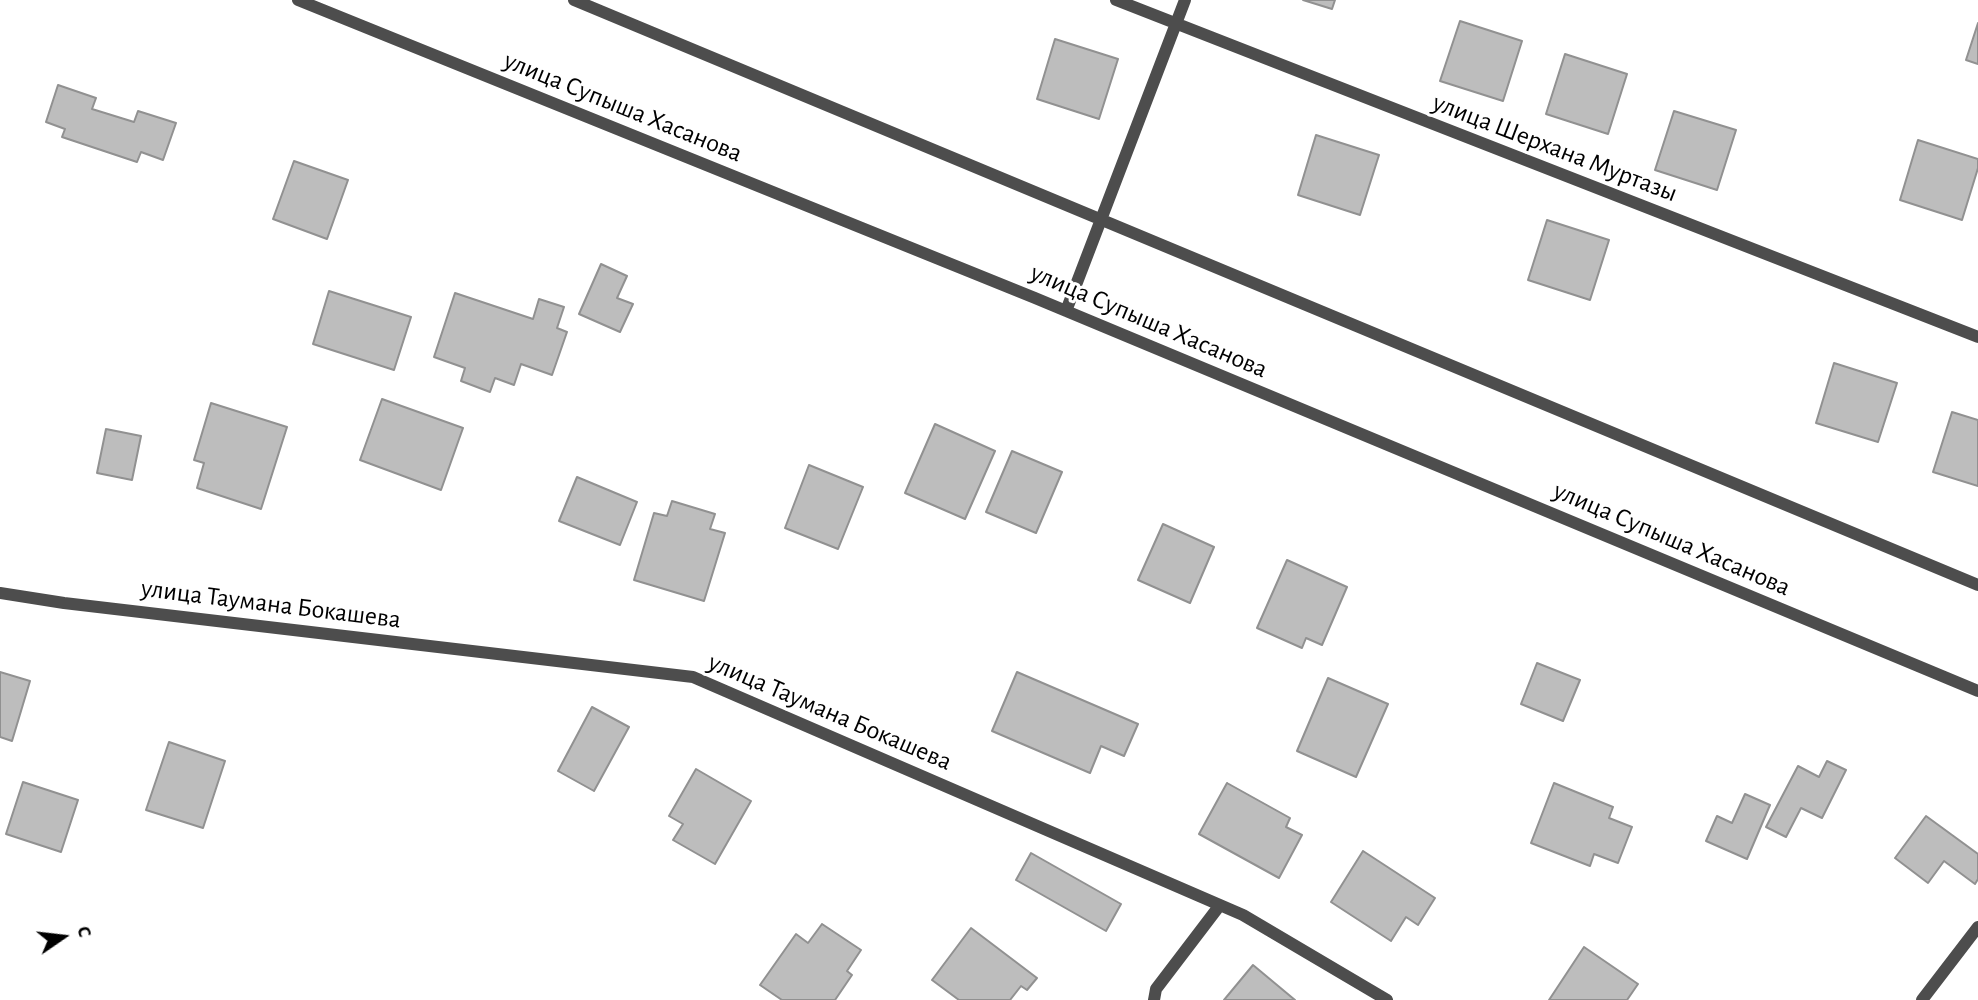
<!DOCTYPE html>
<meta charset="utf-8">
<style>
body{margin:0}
#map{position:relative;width:1978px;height:1000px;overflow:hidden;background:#fff;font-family:"Alegreya Sans",sans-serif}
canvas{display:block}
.north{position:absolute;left:28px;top:902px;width:70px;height:70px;-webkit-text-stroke:5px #fff;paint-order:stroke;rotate:76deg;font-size:19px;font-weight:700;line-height:28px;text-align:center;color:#000}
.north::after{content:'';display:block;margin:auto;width:24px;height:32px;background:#000;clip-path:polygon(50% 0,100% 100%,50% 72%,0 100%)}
</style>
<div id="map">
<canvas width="1978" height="1000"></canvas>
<div class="north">С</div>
</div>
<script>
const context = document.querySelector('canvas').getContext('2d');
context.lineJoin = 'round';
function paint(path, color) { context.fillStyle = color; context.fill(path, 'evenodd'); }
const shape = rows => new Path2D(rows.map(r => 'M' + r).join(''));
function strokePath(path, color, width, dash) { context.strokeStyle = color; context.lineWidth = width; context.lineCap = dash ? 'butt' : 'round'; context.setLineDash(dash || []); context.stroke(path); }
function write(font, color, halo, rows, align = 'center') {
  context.font = font + ' "Alegreya Sans",sans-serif'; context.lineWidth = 6; context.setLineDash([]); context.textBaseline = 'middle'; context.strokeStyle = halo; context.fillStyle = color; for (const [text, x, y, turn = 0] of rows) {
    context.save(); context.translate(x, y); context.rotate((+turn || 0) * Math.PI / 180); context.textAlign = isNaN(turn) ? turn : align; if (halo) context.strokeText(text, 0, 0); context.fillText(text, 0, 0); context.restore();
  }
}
const building = shape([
 [1303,0,1335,0,1332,9,1303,0],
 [1460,21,1522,41,1503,101,1440,81,1460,21],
 [1978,23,1978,64,1966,60,1978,23],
 [1055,39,1118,59,1099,119,1037,99,1055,39],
 [1565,54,1627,74,1608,134,1546,114,1565,54],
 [58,85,96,98,92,109,134,122,138,111,176,123,163,160,141,152,137,162,62,137,65,129,46,122,58,85],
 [1674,111,1736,130,1717,190,1655,170,1674,111],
 [1316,135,1379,155,1360,215,1298,195,1316,135],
 [1918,140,1978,159,1978,168,1962,220,1900,200,1918,140],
 [294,161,348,180,327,239,273,219,294,161],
 [1547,220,1609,240,1590,300,1528,280,1547,220],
 [601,264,627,276,617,298,633,304,620,332,579,314,601,264],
 [329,291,411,317,394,370,313,344,329,291],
 [455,293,533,319,539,299,564,307,557,328,567,332,552,375,521,364,514,385,495,378,490,392,461,381,465,368,434,357,455,293],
 [1834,363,1897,383,1878,442,1816,423,1834,363],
 [382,399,463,428,441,490,360,460,382,399],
 [211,403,287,427,261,509,197,488,204,463,194,460,211,403],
 [1952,412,1978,420,1978,486,1933,472,1952,412],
 [935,424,995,451,965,519,905,493,935,424],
 [106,429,141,436,132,480,97,473,106,429],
 [1012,451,1062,472,1036,533,986,512,1012,451],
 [809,465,863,487,838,549,785,528,809,465],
 [577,477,637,502,620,545,559,521,577,477],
 [672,501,715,514,710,529,725,533,704,601,634,580,654,513,667,516,672,501],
 [1163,524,1214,547,1190,603,1138,580,1163,524],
 [1287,560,1347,587,1322,645,1306,638,1302,648,1257,628,1287,560],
 [1537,663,1580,680,1563,721,1521,704,1537,663],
 [0,672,30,681,12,741,0,737,0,672],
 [1017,672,1138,724,1124,756,1101,746,1090,773,992,731,1017,672],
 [1328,678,1388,704,1356,777,1297,751,1328,678],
 [592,707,629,727,594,791,558,771,592,707],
 [169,742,225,761,203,828,146,810,169,742],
 [1827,761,1846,770,1822,818,1801,808,1786,837,1766,827,1798,766,1819,777,1827,761],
 [696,769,751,801,715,864,673,840,683,824,669,816,696,769],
 [23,782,78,800,61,852,6,834,23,782],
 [1227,783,1290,818,1286,827,1302,835,1279,878,1199,834,1227,783],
 [1554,783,1613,807,1609,818,1632,827,1618,863,1594,854,1590,866,1531,843,1554,783],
 [1745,794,1770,805,1747,859,1706,841,1717,816,1732,823,1745,794],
 [1926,816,1978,854,1978,879,1975,884,1944,861,1928,883,1895,858,1926,816],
 [1363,851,1435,898,1418,925,1406,917,1391,941,1331,902,1363,851],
 [1031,853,1121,904,1106,931,1016,880,1031,853],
 [822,924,861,950,847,971,852,975,835,1000,782,1000,760,985,796,934,808,943,822,924],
 [971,928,1037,978,1027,990,1021,986,1010,1000,959,1000,932,980,971,928],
 [1584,947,1638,984,1627,1000,1549,1000,1584,947],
 [1253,965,1295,1000,1224,1000,1253,965]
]);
paint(building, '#bdbdbd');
strokePath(building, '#919191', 2);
strokePath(shape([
 [298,0,1035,298,1978,691],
 [574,0,1978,585],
 [1116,0,1978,337],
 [1066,311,1185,0],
 [0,593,64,603,693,677,1243,915,1387,1000],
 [1154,1000,1156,989,1220,905],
 [1922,1000,1978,927]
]), '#4d4d4d', 12);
write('26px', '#000', '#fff', [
 ["улица Супыша Хасанова",623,107,22],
 ["улица Шерхана Муртазы",1555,148,21],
 ["улица Супыша Хасанова",1149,321,23],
 ["улица Супыша Хасанова",1672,539,23],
 ["улица Таумана Бокашева",271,604,7],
 ["улица Таумана Бокашева",830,712,23]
]);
</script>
